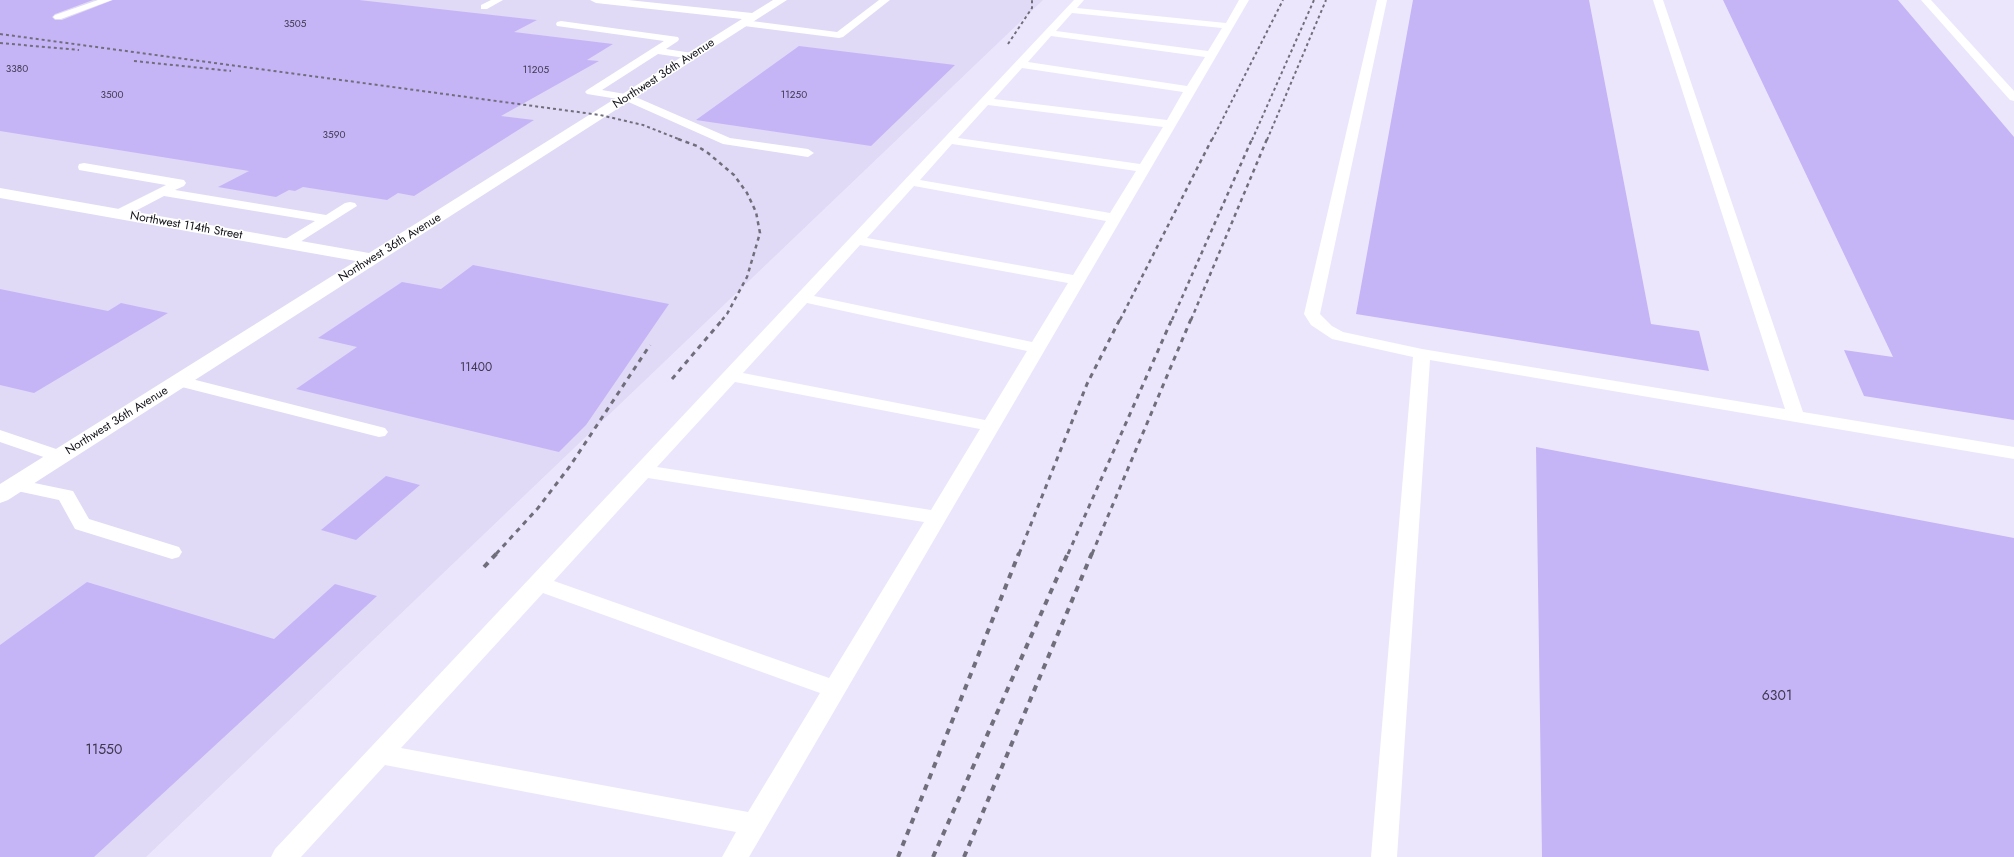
<!DOCTYPE html>
<style>
body{margin:0}
canvas{display:block;background:#ebe6fc}
</style>
<canvas width="2014" height="857"></canvas>
<script>
const context = document.querySelector('canvas').getContext('2d');
context.lineJoin = 'round';
function paint(path, color) { context.fillStyle = color; context.fill(path, 'evenodd'); }
const shape = rows => new Path2D(rows.map(r => 'M' + r).join(''));
function strokePath(path, color, width, dash) { context.strokeStyle = color; context.lineWidth = width; context.lineCap = dash ? 'butt' : 'round'; context.setLineDash(dash || []); context.stroke(path); }
function write(font, color, halo, rows, align = 'center') {
  context.font = font + ' Jost,sans-serif'; context.lineWidth = 3; context.setLineDash([]); context.textBaseline = 'middle'; context.strokeStyle = halo; context.fillStyle = color; for (const [text, x, y, turn = 0] of rows) {
    context.save(); context.translate(x, y); context.rotate((+turn || 0) * Math.PI / 180); context.textAlign = isNaN(turn) ? turn : align; if (halo) context.strokeText(text, 0, 0); context.fillText(text, 0, 0); context.restore();
  }
}
paint(shape([
 [0,0,1043,0,146,857,0,857]
]), '#e0daf6');
paint(shape([
 [0,0,93,0,55,14,52,17,55,20,62,20,113,0,359,0,537,20,514,32,613,44,587,60,599,61,501,116,534,120,414,196,398,193,387,200,303,187,295,191,289,190,276,197,218,187,249,171,0,131],
 [1413,0,1589,0,1651,324,1699,331,1709,371,1356,314],
 [1723,0,1898,0,2014,137,2014,420,1864,396,1844,350,1893,357],
 [799,46,955,65,871,146,696,120],
 [473,265,669,304,586,425,559,452,296,389,357,347,318,338,402,282,441,289],
 [0,289,108,311,121,303,168,313,34,393,0,385],
 [1536,447,2014,538,2014,857,1542,857],
 [386,476,420,485,356,540,321,530],
 [87,582,274,639,335,584,377,596,94,857,0,857,0,645]
]), '#c6b5f6');
paint(shape([
 [98,0,112,0,61,19,55,19,53,17,55,15,98,0],
 [491,0,503,0,487,9,481,9,481,5,491,0],
 [879,0,890,0,843,37,839,38,744,26,739,23,744,20,837,32,879,0],
 [1074,0,1084,0,1077,8,1226,23,1239,0,1249,0,749,857,722,857,736,832,385,765,301,857,271,857,275,849,1074,0],
 [1072,13,1222,28,1208,51,1056,31,1072,13],
 [1051,36,1205,57,1187,86,1028,62,1051,36],
 [1022,68,1183,92,1167,120,994,99,1022,68],
 [988,105,1163,127,1140,164,958,138,988,105],
 [952,144,1136,171,1110,213,920,180,952,144],
 [914,186,1106,221,1073,275,867,238,914,186],
 [860,245,1068,283,1032,342,814,296,860,245],
 [807,303,1027,351,985,420,743,373,807,303],
 [735,382,980,429,931,510,657,467,735,382],
 [648,478,924,522,829,678,554,581,648,478],
 [543,593,820,693,748,812,401,748,543,593],
 [1377,0,1387,0,1320,314,1332,326,1343,332,1422,349,1785,409,1653,0,1663,0,1803,412,2014,447,2014,459,1430,360,1397,857,1371,857,1413,357,1332,339,1311,325,1304,314,1377,0],
 [1921,0,1931,0,2014,91,2014,101,2010,100,1921,0],
 [561,21,678,37,679,39,678,41,666,49,692,53,697,56,692,59,658,54,602,90,631,95,730,138,808,149,814,153,808,157,723,144,624,100,587,94,585,92,587,90,664,41,557,26,556,24,557,22,561,21],
 [84,163,184,180,186,183,184,186,175,190,326,215,345,203,350,202,355,203,357,206,292,247,287,248,282,247,280,244,282,241,315,221,164,196,124,217,114,217,112,214,114,211,166,185,79,170,78,167,79,164,84,163],
 [180,376,385,428,388,432,385,436,379,437,174,385,171,381,174,377,180,376],
 [0,430,68,453,70,457,68,461,61,463,0,442,0,430],
 [15,479,73,491,89,519,179,547,182,552,179,557,172,559,75,529,59,500,8,489,5,485,8,481,15,479]
]), '#fff');
paint(shape([
 [590,0,628,0,752,13,773,0,787,0,8,500,0,503,0,484,356,261,0,198,0,188,369,253,742,19,596,3,590,0]
]), '#fff');
strokePath(shape([
 [0,34,600,115,643,125,681,140],
 [0,43,79,50],
 [1008,44,1032,8,1032,0],
 [134,61,231,71],
 [1212,140,1283,0],
 [1252,140,1314,0],
 [1267,140,1326,0]
]), '#716e7c', 2, [3, 3]);
strokePath(shape([
 [678,139,697,146,708,153,734,175,747,193,756,212,760,233,747,277,727,314,722,320],
 [1120,320,1212,139],
 [1172,320,1252,139],
 [1191,320,1267,139]
]), '#716e7c', 2.5, [4, 4]);
strokePath(shape([
 [672,379,723,319],
 [496,554,538,508,570,466,650,345],
 [1019,554,1087,384,1120,319],
 [1068,554,1172,319],
 [1092,554,1191,319]
]), '#716e7c', 3, [5, 5]);
strokePath(shape([
 [484,567,497,553],
 [898,857,1019,553],
 [933,857,1068,553],
 [964,857,1092,553]
]), '#716e7c', 4, [6, 6]);
write('10px', '#3e384e', null, [
 ["3505",295,25],
 ["3380",17,70],
 ["11205",536,71],
 ["3500",112,96],
 ["11250",794,96],
 ["3590",334,136]
]);
write('12px', '#100f16', '#fff', [
 ["Northwest 36th Avenue",664,74,-33],
 ["Northwest 114th Street",186,226,10],
 ["Northwest 36th Avenue",390,248,-32],
 ["Northwest 36th Avenue",117,421,-32]
]);
write('12px', '#3e384e', null, [
 ["11400",476,368]
]);
write('14px', '#3e384e', null, [
 ["6301",1777,697],
 ["11550",104,751]
]);
</script>
